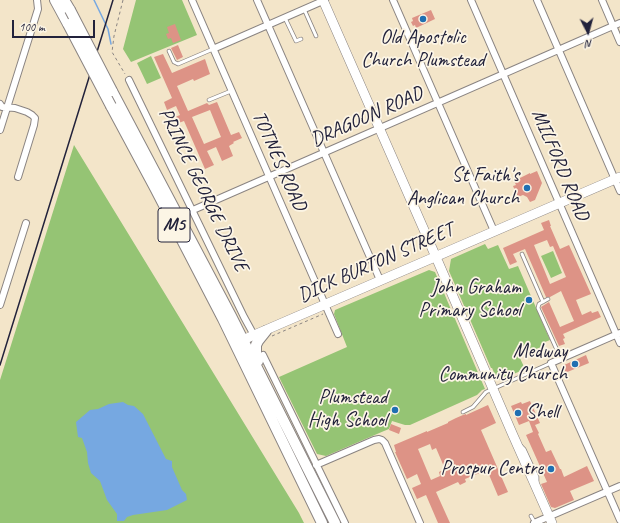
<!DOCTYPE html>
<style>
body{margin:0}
#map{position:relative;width:620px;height:523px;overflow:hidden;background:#f3e5c9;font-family:Caveat,sans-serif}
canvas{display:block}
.north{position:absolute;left:568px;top:12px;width:40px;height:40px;-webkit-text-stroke:3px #fcf5e5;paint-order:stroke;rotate:174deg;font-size:11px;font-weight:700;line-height:16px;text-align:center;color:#22223b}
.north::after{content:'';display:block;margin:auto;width:14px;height:18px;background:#22223b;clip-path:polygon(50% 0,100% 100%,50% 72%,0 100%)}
.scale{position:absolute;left:12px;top:20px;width:83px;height:18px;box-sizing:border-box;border:2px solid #22223b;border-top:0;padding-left:5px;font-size:12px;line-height:14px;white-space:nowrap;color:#22223b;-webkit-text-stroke:3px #fcf5e5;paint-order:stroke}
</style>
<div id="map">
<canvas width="620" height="523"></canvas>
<div class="north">N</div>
<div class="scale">100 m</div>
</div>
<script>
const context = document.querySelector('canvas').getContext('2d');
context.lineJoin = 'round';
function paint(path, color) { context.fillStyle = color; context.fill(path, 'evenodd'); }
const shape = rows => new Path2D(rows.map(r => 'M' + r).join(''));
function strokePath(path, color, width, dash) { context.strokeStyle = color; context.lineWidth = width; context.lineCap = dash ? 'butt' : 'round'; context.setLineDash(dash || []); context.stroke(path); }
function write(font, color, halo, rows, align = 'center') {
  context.font = font + ' Caveat,sans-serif'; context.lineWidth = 3.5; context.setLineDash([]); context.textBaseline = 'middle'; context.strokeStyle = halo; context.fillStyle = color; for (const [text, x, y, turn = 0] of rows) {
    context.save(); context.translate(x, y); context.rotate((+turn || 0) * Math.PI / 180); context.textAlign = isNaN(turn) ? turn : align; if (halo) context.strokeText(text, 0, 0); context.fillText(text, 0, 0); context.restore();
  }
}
paint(shape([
 [136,0,182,0,197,35,131,62,123,49],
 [151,56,161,78,147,84,137,63],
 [74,145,299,513,304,523,0,523,0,380],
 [485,244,488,249,498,245,509,269,518,266,550,340,545,342,546,345,519,356,525,369,500,380,497,379,492,368,491,368,449,271,451,259],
 [553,251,562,273,551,278,541,256],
 [429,270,435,272,485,389,482,390,477,395,410,425,405,425,392,421,389,429,384,431,326,456,317,454,279,377,347,347,334,314,335,310]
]), '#95c474');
paint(shape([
 [123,402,128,405,134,406,143,414,166,459,172,461,172,467,182,490,186,494,187,500,167,510,133,515,127,517,124,521,117,521,117,514,107,500,100,481,91,473,88,463,87,452,82,438,78,437,76,422,90,410,98,409,109,404]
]), '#76a8e1');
strokePath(shape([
 [94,0,108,29,111,44]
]), '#76a8e1', 1.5);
paint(shape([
 [431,10,435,19,416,28,415,25,413,26,411,22,413,21,412,18],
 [175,24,181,40,173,43,171,38,168,39,166,34,169,33,167,27],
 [178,45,183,57,177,60,171,48],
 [163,54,172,73,205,59,210,74,194,81,193,79,177,86,188,111,207,103,209,105,217,102,231,135,239,132,242,138,233,142,234,143,229,146,233,156,222,161,216,147,207,151,214,165,205,169,184,121,176,124,173,118,180,115,176,106,167,110,164,102,172,98,154,57],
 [210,110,221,137,204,144,192,117],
 [537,171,542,183,535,200,530,202,527,197,523,195,518,197,513,186,516,185,514,181,530,173,530,174],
 [549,220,551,226,550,226,560,249,569,245,591,294,576,300,582,315,591,311,592,313,598,311,601,317,563,334,565,338,563,339,565,344,559,346,541,307,549,302,560,327,574,321,561,291,550,297,546,297,525,249,513,254,517,262,510,265,503,248,544,230,541,223],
 [547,240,550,247,553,246,566,277,550,284,534,245],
 [586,355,589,363,565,373,562,366],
 [530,401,540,423,535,425,539,433,538,434,546,452,551,450,560,469,561,469,564,477,587,466,594,481,570,491,574,500,555,508,551,507,541,484,547,482,526,435,533,432,529,421,519,425,511,406,521,402,522,404],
 [488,405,496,423,481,430,508,492,498,496,487,470,465,479,466,482,460,485,458,482,436,492,450,523,438,523,426,495,417,499,412,488,421,484,417,474,407,479,395,452,396,452,394,445,420,434,427,431,427,432,448,423,448,422,456,418,463,415,466,414,466,415],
 [430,444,432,450,436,448,445,469,439,472,440,476,431,480,418,449],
 [391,424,401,428,399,434,389,430]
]), '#dd9386');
const lane = shape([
 [304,9,316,36],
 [285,18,296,41,301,39],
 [169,51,174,62,178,64,213,49],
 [209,100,231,91],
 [522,254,543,302],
 [548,299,539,304,538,308,561,359],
 [463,412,473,407,486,392,551,363],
 [521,446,524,449,537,477,537,482],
 [531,516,535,523]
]);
const street = shape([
 [192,0,338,334],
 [257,0,380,280],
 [393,0,494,231],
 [471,0,620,343],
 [537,0,620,191],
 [602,0,620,42],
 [213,49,325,0],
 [129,80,244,317,255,337],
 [0,104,2,107,3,107,15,108,27,112,32,115,35,118,34,125,18,177],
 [0,130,38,9,37,0],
 [193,210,620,23],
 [0,305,26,223],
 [620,333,551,363,620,520],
 [263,355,345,523],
 [316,465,374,440,379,439,382,440,385,443,420,523],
 [534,523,620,486]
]);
const secondary = shape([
 [323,0,439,264,512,433,552,523],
 [238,342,620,177]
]);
const primary = shape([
 [55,0,68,24],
 [64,0,70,10],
 [112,91,231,316,335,523],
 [111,106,155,188,223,319,322,523],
 [258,361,256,354,256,345,258,341,266,331]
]);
strokePath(lane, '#8a8482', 4.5);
strokePath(street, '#8a8482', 8);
strokePath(secondary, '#8a8482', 10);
strokePath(primary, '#8a8482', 12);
strokePath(shape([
 [123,0,114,36,112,52,125,74],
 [272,336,323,314]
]), '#8a8482', 1, [3, 3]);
strokePath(lane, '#fff', 3);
strokePath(street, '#fff', 6);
strokePath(secondary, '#fff', 9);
strokePath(primary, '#fff', 10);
strokePath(shape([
 [0,365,113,0]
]), '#22223b', 1.5);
const primaryBridge = shape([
 [70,10,112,91],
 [68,24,111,106]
]);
strokePath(primaryBridge, '#8a8482', 12, []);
strokePath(primaryBridge, '#fff', 10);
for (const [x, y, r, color] of [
 [423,19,4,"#1f6fb2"],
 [527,188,4,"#1f6fb2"],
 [529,300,4,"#1f6fb2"],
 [575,364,4,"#1f6fb2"],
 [395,410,4,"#1f6fb2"],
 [518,413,4,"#1f6fb2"],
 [551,469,4,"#1f6fb2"]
]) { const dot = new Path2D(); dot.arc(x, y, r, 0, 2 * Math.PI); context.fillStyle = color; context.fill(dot); strokePath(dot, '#fcf5e5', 1.5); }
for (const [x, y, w] of [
 [174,225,32]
]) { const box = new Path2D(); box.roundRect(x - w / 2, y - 17, w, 34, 3); context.fillStyle = '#fcf5e5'; context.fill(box); strokePath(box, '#22223b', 1); }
write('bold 19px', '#22223b', null, [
 ["M5",174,225]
]);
write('20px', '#22223b', '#fcf5e5', [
 ["Old Apostolic",423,38,"center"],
 ["Church Plumstead",423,61,"center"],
 ["St Faith's",519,176],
 ["Anglican Church",519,199],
 ["John Graham",521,288],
 ["Primary School",521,311],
 ["Medway",567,352],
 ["Community Church",567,375],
 ["Plumstead",387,398],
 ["High School",387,421],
 ["Shell",526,413,"left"],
 ["Prospur Centre",543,469]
], 'right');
write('20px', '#22223b', '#fcf5e5', [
 ["DRAGOON ROAD",367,117,-24],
 ["TOTNES ROAD",279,161,66],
 ["MILFORD ROAD",560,165,67],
 ["PRINCE GEORGE DRIVE",203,190,64],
 ["DICK BURTON STREET",376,263,-24]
]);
</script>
